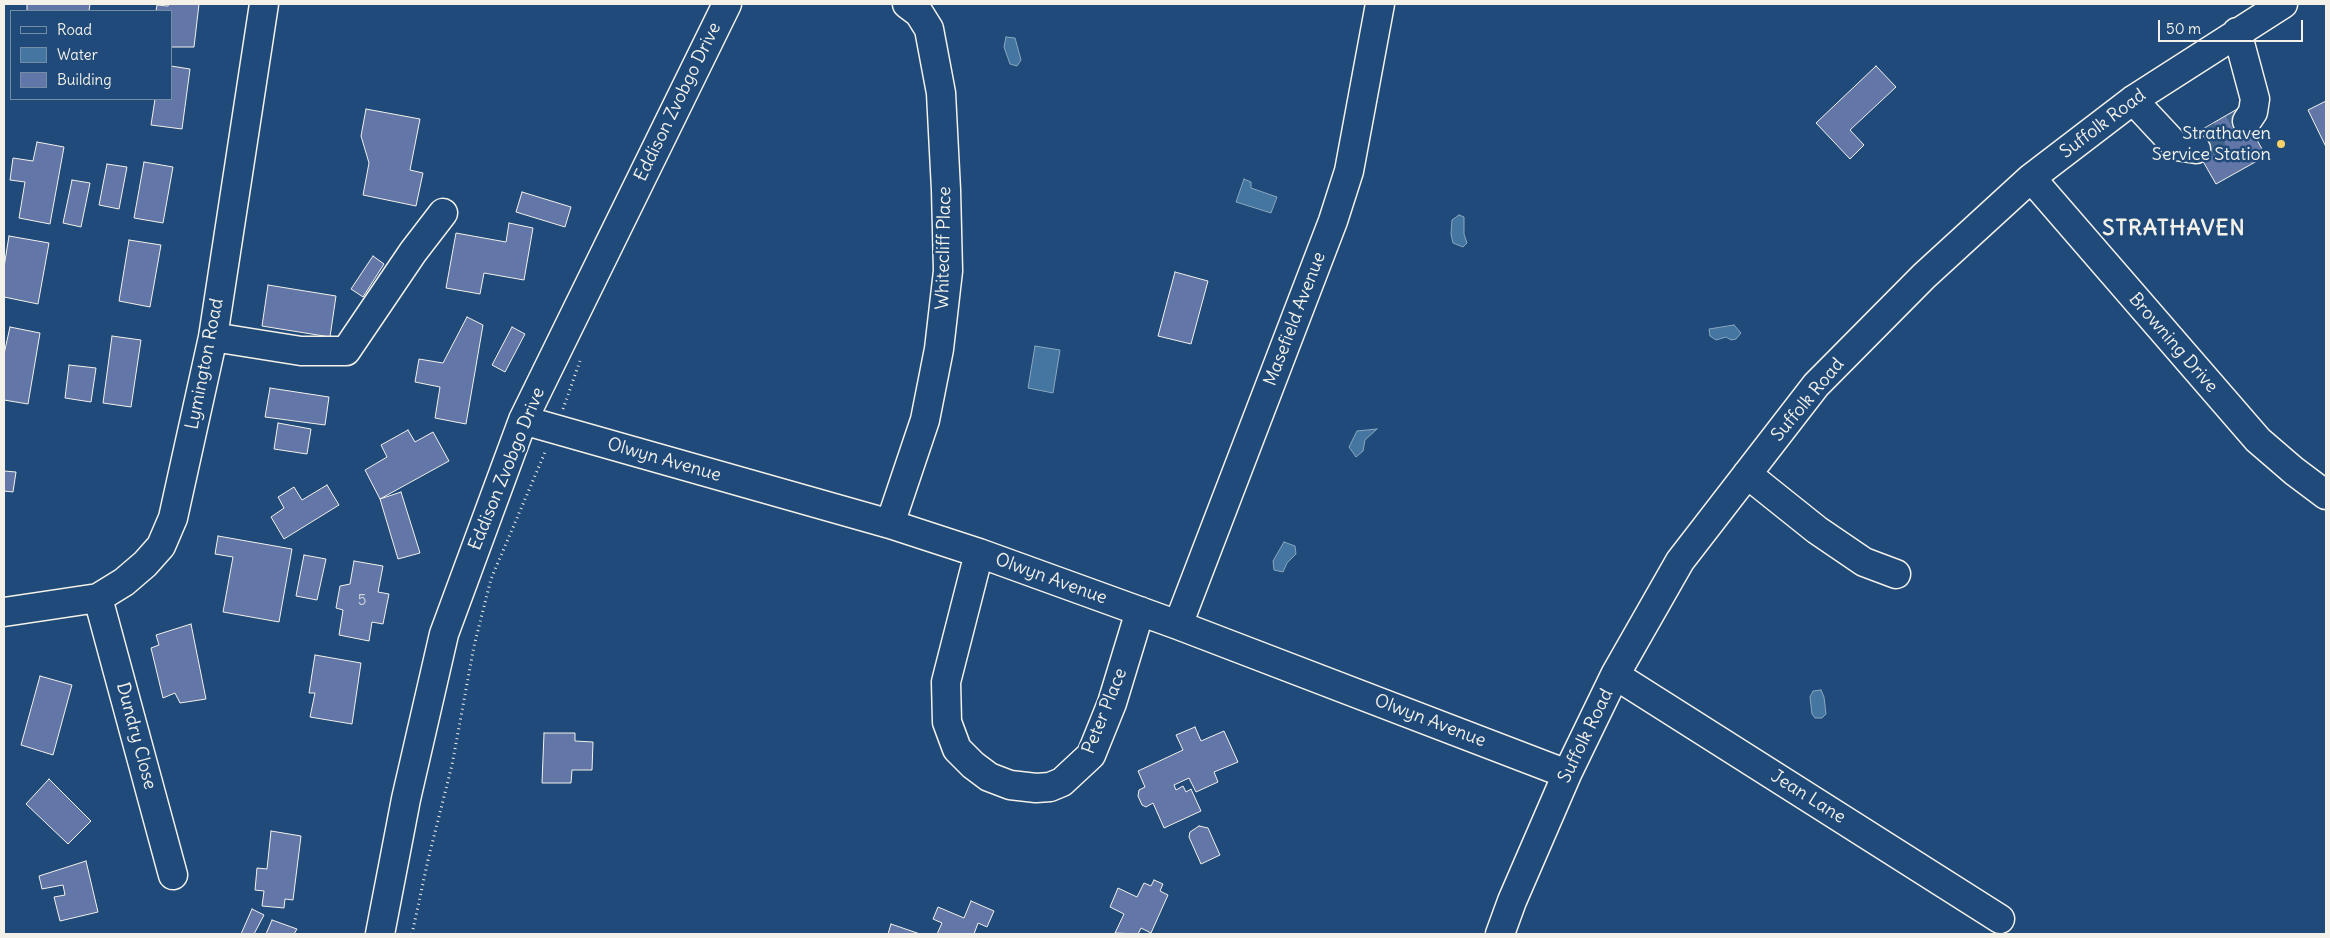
<!DOCTYPE html>
<style>
body{margin:0}
#map{position:relative;width:2330px;height:938px;overflow:hidden;background:#1f4a7a;font-family:Delius,sans-serif}
canvas{display:block}
.frame{position:absolute;inset:0;border:5px solid #f4f1e8;pointer-events:none}
.legend{position:absolute;left:10px;top:10px;width:162px;height:90px;box-sizing:border-box;background:#1f4a7a;border:1px solid #748da6;margin:0;padding:6px 9px;list-style:none;font-size:15px;color:#f4f1e8}
.legend li{display:flex;align-items:center;gap:10px;height:25px}
.legend b{width:25px;border:1px solid #748da6}
.scale{position:absolute;left:2158px;top:20px;width:145px;height:22px;box-sizing:border-box;border:2px solid #f4f1e8;border-top:0;padding-left:6px;font-size:15px;line-height:18px;white-space:nowrap;color:#f4f1e8;-webkit-text-stroke:4px #1f4a7a;paint-order:stroke}
</style>
<div id="map">
<canvas width="2330" height="938"></canvas>
<div class="frame"></div>
<ul class="legend">
<li><b style="height:6px;background:#1f4a7a"></b>Road</li>
<li><b style="height:14px;background:#4575a1"></b>Water</li>
<li><b style="height:14px;background:#6277a8"></b>Building</li>
</ul>
<div class="scale">50 m</div>
</div>
<script>
const context = document.querySelector('canvas').getContext('2d');
context.lineJoin = 'round';
function paint(path, color) { context.fillStyle = color; context.fill(path, 'evenodd'); }
const shape = rows => new Path2D(rows.map(r => 'M' + r).join(''));
function strokePath(path, color, width, dash) { context.strokeStyle = color; context.lineWidth = width; context.lineCap = dash ? 'butt' : 'round'; context.setLineDash(dash || []); context.stroke(path); }
function write(font, color, halo, rows, align = 'center') {
  context.font = font + ' Delius,sans-serif'; context.lineWidth = 5; context.setLineDash([]); context.textBaseline = 'middle'; context.strokeStyle = halo; context.fillStyle = color; for (const [text, x, y, turn = 0] of rows) {
    context.save(); context.translate(x, y); context.rotate((+turn || 0) * Math.PI / 180); context.textAlign = isNaN(turn) ? turn : align; if (halo) context.strokeText(text, 0, 0); context.fillText(text, 0, 0); context.restore();
  }
}
const water = shape([
 [1006,37,1015,38,1021,60,1017,66,1010,64,1004,47,1006,37],
 [1244,179,1251,182,1251,188,1277,197,1271,213,1236,202,1244,179],
 [1459,215,1464,217,1464,234,1467,243,1463,247,1453,243,1451,234,1452,220,1459,215],
 [1734,325,1741,333,1736,339,1731,340,1726,337,1716,340,1710,336,1709,329,1734,325],
 [1035,346,1060,350,1053,393,1028,388,1035,346],
 [1377,429,1365,440,1363,451,1356,457,1349,447,1357,431,1377,429],
 [1284,542,1295,546,1296,554,1287,563,1283,572,1274,570,1273,561,1284,542],
 [1821,690,1824,697,1826,714,1822,718,1815,718,1812,714,1810,697,1813,691,1821,690]
]);
paint(water, '#4575a1');
strokePath(water, '#8ba7bd', 1);
const building = shape([
 [27,4,90,4,89,11,27,11,27,4],
 [169,4,199,4,194,47,171,47,171,11,156,11,157,5,168,6,169,4],
 [171,66,190,69,182,129,151,125,155,99,171,99,171,66],
 [1876,66,1896,87,1850,130,1864,145,1850,159,1816,123,1876,66],
 [2326,101,2326,147,2308,110,2326,101],
 [2239,108,2266,156,2216,184,2189,137,2239,108],
 [366,109,420,119,410,170,423,173,416,206,363,195,369,163,361,136,366,109],
 [37,142,64,147,50,224,19,218,25,182,10,180,13,158,33,161,37,142],
 [144,162,173,167,163,223,134,218,144,162],
 [107,164,127,167,119,209,99,205,107,164],
 [72,180,90,183,81,227,63,223,72,180],
 [522,192,571,207,565,227,516,212,522,192],
 [509,223,533,228,524,280,484,273,480,294,446,288,456,233,506,242,509,223],
 [9,236,49,243,38,304,4,297,4,267,9,236],
 [129,240,161,245,150,307,119,301,129,240],
 [373,256,384,264,363,297,351,289,373,256],
 [1175,272,1208,281,1191,344,1158,336,1175,272],
 [268,285,336,296,330,337,262,326,268,285],
 [467,317,483,325,466,424,435,418,440,387,415,382,419,359,443,363,467,317],
 [10,327,40,333,28,404,4,400,4,354,10,327],
 [512,327,525,334,505,372,492,365,512,327],
 [112,336,141,340,131,407,103,403,112,336],
 [69,365,96,368,91,402,65,398,69,365],
 [270,388,329,397,325,425,265,417,270,388],
 [278,423,311,429,307,454,274,449,278,423],
 [408,430,415,442,433,432,449,461,380,499,365,470,387,457,381,445,408,430],
 [4,471,16,472,13,492,4,491,4,471],
 [327,485,339,505,284,539,271,517,284,508,278,497,294,487,302,500,327,485],
 [401,492,420,553,398,559,380,499,401,492],
 [218,536,292,549,279,622,223,612,233,557,215,554,218,536],
 [304,555,326,559,317,600,296,596,304,555],
 [354,561,383,566,378,592,389,594,383,624,372,622,369,641,339,635,343,610,336,608,340,586,350,584,354,561],
 [191,624,206,699,180,703,175,693,163,698,151,648,159,645,156,635,191,624],
 [315,655,361,663,352,724,310,717,315,693,309,693,315,655],
 [40,676,72,685,53,755,21,745,40,676],
 [1195,727,1201,741,1224,731,1238,762,1214,772,1218,782,1196,792,1189,778,1174,785,1176,790,1183,786,1186,792,1191,789,1201,811,1164,828,1153,803,1146,807,1142,805,1138,796,1139,790,1145,787,1138,771,1183,750,1176,735,1195,727],
 [544,733,575,733,575,741,593,742,592,770,572,770,571,783,542,783,544,733],
 [49,779,91,821,68,844,26,804,49,779],
 [1199,826,1208,828,1220,855,1201,864,1189,837,1190,832,1199,826],
 [271,831,301,836,293,900,285,899,284,908,262,906,264,891,255,890,257,868,267,869,271,831],
 [86,861,98,912,60,921,54,897,65,895,63,885,42,889,39,876,86,861],
 [1154,880,1163,884,1160,891,1168,895,1151,933,1141,928,1138,934,1115,933,1124,914,1110,907,1118,888,1137,897,1144,883,1151,886,1154,880],
 [971,901,994,911,987,927,978,923,974,934,937,934,942,923,933,919,938,907,964,918,971,901],
 [252,909,264,915,254,934,241,934,252,909],
 [272,920,297,929,294,934,266,934,272,920],
 [891,924,920,934,888,934,891,924]
]);
paint(building, '#6277a8');
strokePath(building, '#f4f1e8', 1);
strokePath(shape([
 [2196,149,2247,121]
]), '#3f638a', 28, [28, 14]);
const minor = shape([
 [2237,32,2255,99,2253,112,2247,121],
 [2133,100,2176,146,2196,149],
 [2031,178,2258,440,2294,471,2326,495],
 [213,337,301,351,346,351,413,252,443,213],
 [523,420,890,524,979,553,1178,625,1567,774],
 [1747,474,1817,530,1864,562,1896,574],
 [890,524,925,420,939,349,948,271,946,190,941,93,929,29,919,13,907,4],
 [979,553,946,682,947,722,957,749,973,765,989,777,1010,785,1036,788,1050,787,1062,782,1091,755,1112,703,1140,611],
 [98,598,173,875],
 [4,612,98,598,124,582,145,564,161,546,173,518,213,337,264,4],
 [1178,625,1333,221,1349,171,1380,4],
 [1615,675,2000,919],
 [380,934,406,799,444,634,523,420,727,4],
 [1500,934,1512,901,1567,774,1615,675,1680,561,1816,385,1924,276,2031,178,2133,100,2283,4]
]);
strokePath(minor, '#f4f1e8', 31);
strokePath(shape([
 [563,409,580,361],
 [412,934,428,860,452,765,474,646,491,579,546,450]
]), '#f4f1e8', 3, [1, 4]);
strokePath(minor, '#1f4a7a', 28);
for (const [x, y, r, color] of [
 [2281,144,5,"#ffd166"]
]) { const dot = new Path2D(); dot.arc(x, y, r, 0, 2 * Math.PI); context.fillStyle = color; context.fill(dot); strokePath(dot, '#1f4a7a', 2); }
write('15px', '#d0d2d8', null, [
 ["5",362,601]
]);
write('18px', '#f4f1e8', '#1f4a7a', [
 ["Eddison Zvobgo Drive",678,102,-64],
 ["Suffolk Road",2103,124,-37],
 ["Whitecliff Place",944,248,-89],
 ["Masefield Avenue",1295,319,-69],
 ["Browning Drive",2173,343,49],
 ["Lymington Road",205,364,-79],
 ["Suffolk Road",1808,400,-50],
 ["Olwyn Avenue",664,460,16],
 ["Eddison Zvobgo Drive",507,469,-68],
 ["Olwyn Avenue",1051,579,20],
 ["Peter Place",1105,711,-68],
 ["Olwyn Avenue",1430,721,21],
 ["Dundry Close",136,736,75],
 ["Suffolk Road",1586,736,-64],
 ["Jean Lane",1808,797,32]
]);
write('18px', '#f4f1e8', '#1f4a7a', [
 ["Strathaven",2271,134],
 ["Service Station",2271,155]
], 'right');
context.letterSpacing = '1px';
write('bold 22px', '#f4f1e8', '#1f4a7a', [
 ["STRATHAVEN",2174,229]
]);
context.letterSpacing = '0px';
</script>
